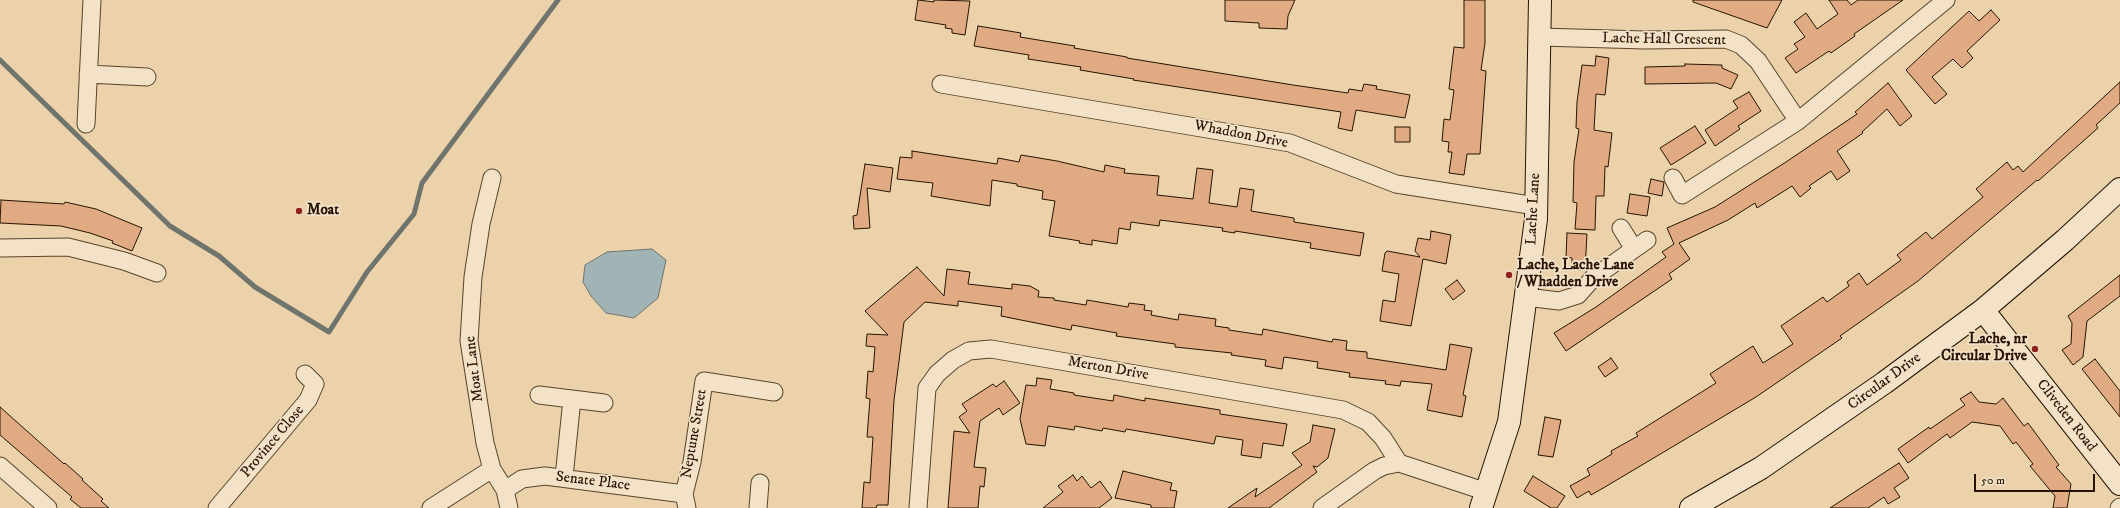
<!DOCTYPE html>
<style>
body{margin:0}
#map{position:relative;width:2120px;height:508px;overflow:hidden;background:#ecd2aa;font-family:"IM FELL DW Pica",serif}
canvas{display:block}
.scale{position:absolute;left:1974px;top:474px;width:121px;height:18px;box-sizing:border-box;border:2px solid #261400;border-top:0;padding-left:5px;font-size:12px;line-height:14px;white-space:nowrap;color:#261400;-webkit-text-stroke:3px #f3e2c8;paint-order:stroke}
</style>
<div id="map">
<canvas width="2120" height="508"></canvas>
<div class="scale">50 m</div>
</div>
<script>
const context = document.querySelector('canvas').getContext('2d');
context.lineJoin = 'round';
function paint(path, color) { context.fillStyle = color; context.fill(path, 'evenodd'); }
const shape = rows => new Path2D(rows.map(r => 'M' + r).join(''));
function strokePath(path, color, width, dash) { context.strokeStyle = color; context.lineWidth = width; context.lineCap = dash ? 'butt' : 'round'; context.setLineDash(dash || []); context.stroke(path); }
function write(font, color, halo, rows, align = 'center') {
  context.font = font + ' "IM FELL DW Pica",serif'; context.lineWidth = 3.5; context.setLineDash([]); context.textBaseline = 'middle'; context.strokeStyle = halo; context.fillStyle = color; for (const [text, x, y, turn = 0] of rows) {
    context.save(); context.translate(x, y); context.rotate((+turn || 0) * Math.PI / 180); context.textAlign = isNaN(turn) ? turn : align; if (halo) context.strokeText(text, 0, 0); context.fillText(text, 0, 0); context.restore();
  }
}
const water = shape([
 [652,249,666,260,658,298,634,318,606,313,591,296,583,282,585,265,607,252,652,249]
]);
paint(water, '#a0b4b6');
strokePath(water, '#6f746d', 1);
strokePath(shape([
 [0,60,170,226,219,256,255,287,329,332,367,272,414,214,422,183,558,0]
]), '#6f746d', 5);
const building = shape([
 [918,0,934,2,934,0,970,1,965,35,952,33,952,29,945,28,946,25,915,20,918,0],
 [1225,0,1295,0,1288,16,1287,29,1259,28,1259,23,1225,21,1225,0],
 [1464,0,1485,0,1485,43,1481,70,1486,71,1480,154,1467,154,1464,175,1449,173,1452,152,1448,152,1449,142,1442,141,1444,119,1450,120,1454,90,1449,89,1454,47,1464,48,1464,0],
 [1693,0,1782,0,1767,28,1693,2,1693,0],
 [1829,0,1847,0,1851,5,1858,0,1903,0,1854,34,1855,36,1831,53,1829,51,1796,73,1785,58,1798,49,1794,44,1805,37,1794,22,1806,13,1817,29,1838,14,1829,0],
 [1991,10,2000,20,1967,51,1973,58,1962,68,1953,59,1932,77,1947,94,1935,104,1906,70,1969,11,1979,21,1991,10],
 [978,26,1021,33,1020,37,1075,46,1074,48,1127,57,1127,58,1293,85,1348,93,1349,89,1362,91,1364,84,1377,86,1376,89,1410,95,1405,118,1356,110,1352,131,1338,128,1341,112,1133,80,1134,79,1080,70,1081,67,1028,59,1029,55,974,46,978,26],
 [1596,56,1609,58,1605,95,1596,94,1594,130,1612,133,1608,167,1605,166,1604,196,1596,196,1595,230,1575,229,1577,203,1573,202,1574,162,1579,129,1576,128,1577,102,1582,65,1595,66,1596,56],
 [1685,64,1722,65,1722,68,1738,75,1731,89,1716,83,1645,84,1645,67,1685,66,1685,64],
 [2120,82,2120,103,2096,125,2098,128,2038,181,2037,180,1918,281,1840,336,1842,338,1756,397,1605,487,1591,495,1589,491,1577,498,1570,486,1590,475,1587,469,1612,454,1611,451,1638,436,1636,433,1716,383,1710,374,1753,346,1763,363,1793,344,1781,326,1823,297,1827,302,1849,286,1847,282,1859,273,1867,285,1901,260,1897,255,1926,232,1932,239,1983,197,1976,189,2007,162,2013,170,2018,166,2023,172,2120,82],
 [1888,83,1912,116,1900,126,1887,109,1862,132,1863,133,1837,151,1850,171,1837,180,1831,171,1809,186,1811,188,1800,197,1792,186,1757,208,1755,203,1728,220,1679,243,1690,259,1669,274,1672,279,1566,351,1554,333,1596,307,1666,257,1662,252,1674,244,1667,228,1715,207,1786,162,1857,114,1855,112,1888,83],
 [1749,92,1761,111,1738,126,1740,129,1715,146,1705,130,1738,108,1733,101,1749,92],
 [1695,126,1706,143,1671,165,1660,148,1695,126],
 [1395,127,1410,127,1410,142,1395,142,1395,127],
 [912,151,997,164,998,158,1019,162,1021,155,1057,161,1104,172,1105,165,1125,169,1124,173,1159,176,1157,195,1193,199,1197,168,1213,170,1209,203,1237,207,1240,188,1254,190,1251,211,1294,218,1294,222,1364,233,1360,256,1310,248,1311,243,1235,231,1235,233,1222,231,1223,228,1160,220,1159,226,1131,222,1130,230,1119,228,1117,244,1092,240,1092,245,1079,243,1080,241,1049,236,1055,201,1042,199,1043,191,1017,186,1017,184,992,180,990,206,931,196,933,183,897,179,900,157,912,158,912,151],
 [865,164,893,168,890,192,867,188,870,228,854,229,853,216,857,215,865,164],
 [1651,179,1664,182,1662,196,1648,193,1651,179],
 [1630,194,1650,197,1647,216,1627,213,1630,194],
 [1,200,64,204,65,202,96,209,142,228,132,251,112,243,113,241,90,233,61,226,0,223,1,200],
 [1431,231,1451,235,1446,264,1423,259,1411,326,1380,321,1383,300,1395,302,1399,274,1382,271,1385,253,1387,251,1420,257,1415,251,1418,238,1430,240,1431,231],
 [1567,233,1587,234,1585,270,1572,270,1572,258,1566,257,1567,233],
 [917,267,944,296,947,269,970,272,968,284,1012,289,1012,284,1030,286,1039,291,1038,297,1054,298,1054,300,1086,305,1087,300,1128,307,1129,303,1145,305,1144,310,1152,311,1151,315,1178,320,1179,314,1216,319,1215,326,1229,328,1229,330,1262,335,1263,329,1332,342,1333,339,1347,341,1346,350,1367,352,1367,358,1446,370,1450,344,1472,348,1463,395,1466,396,1462,417,1427,410,1432,384,1401,381,1400,386,1385,384,1386,381,1349,377,1350,373,1317,368,1318,362,1284,357,1282,369,1265,366,1266,360,1231,355,1232,353,1175,347,1175,344,1116,336,1117,333,1072,325,1071,330,1001,316,1002,307,958,301,958,306,925,302,904,322,894,400,888,505,877,505,876,508,862,508,864,482,870,483,873,437,867,437,870,399,866,398,868,371,873,372,875,347,866,346,867,334,888,335,865,311,917,267],
 [2120,275,2120,296,2087,321,2083,357,2073,365,2062,350,2071,344,2072,323,2068,316,2120,275],
 [1457,280,1465,291,1453,300,1445,289,1457,280],
 [1611,358,1618,368,1605,377,1598,367,1611,358],
 [2095,359,2120,391,2120,417,2082,369,2095,359],
 [1037,378,1052,380,1050,389,1074,393,1074,395,1113,401,1114,395,1145,401,1145,398,1220,410,1220,414,1287,424,1283,446,1263,443,1261,458,1241,455,1243,440,1216,436,1214,444,1126,429,1125,432,1103,428,1102,431,1075,426,1074,430,1048,426,1045,446,1026,444,1020,419,1026,385,1036,386,1037,378],
 [1004,381,1020,403,1003,415,999,408,980,421,974,467,986,468,984,487,980,486,978,508,948,508,954,431,970,433,959,417,967,411,962,404,993,384,996,387,1004,381],
 [1971,392,1979,402,1996,404,2003,398,2024,426,2028,423,2059,465,2056,467,2071,484,2067,508,2053,508,2055,496,2030,466,2033,464,2016,442,2013,444,2000,426,1972,422,1950,438,1947,434,1908,463,1898,449,1929,427,1930,429,1965,405,1960,399,1971,392],
 [0,407,64,464,65,463,83,479,82,480,103,499,101,501,109,508,81,508,70,499,72,497,0,435,0,407],
 [1545,417,1561,420,1553,457,1538,455,1545,417],
 [1313,425,1335,429,1328,458,1317,467,1313,466,1317,472,1269,508,1228,508,1257,488,1255,497,1302,465,1292,453,1310,442,1313,425],
 [1899,463,1909,478,1894,488,1900,497,1888,504,1884,497,1868,508,1830,508,1899,463],
 [1123,471,1172,483,1170,490,1177,491,1174,508,1151,508,1151,505,1115,498,1123,471],
 [1073,475,1077,481,1082,476,1091,488,1100,481,1112,498,1099,508,1043,508,1063,492,1058,486,1073,475],
 [1533,476,1565,496,1557,508,1551,508,1524,491,1533,476]
]);
paint(building, '#e0ab83');
strokePath(building, '#261400', 1);
const street = shape([
 [1540,37,1645,40,1726,39,1741,45,1758,61,1798,121],
 [88,74,147,77],
 [941,84,1290,143,1396,184,1536,206],
 [86,124,92,0],
 [492,178,481,224,473,277,469,341,485,443,492,469,505,490,509,508],
 [1673,178,1682,195,1798,121,1946,0],
 [1621,228,1634,249],
 [0,248,68,247,124,261,157,273],
 [1526,297,1559,301,1578,295,1593,278,1647,240],
 [539,395,604,403],
 [0,466,48,508],
 [564,477,572,399],
 [505,490,522,479,545,476,684,494],
 [217,508,308,400,315,384,305,374],
 [431,508,492,469],
 [687,508,684,494,692,462,704,381,774,392],
 [758,508,760,483],
 [918,508,927,388,937,374,953,360,969,351,991,349,1343,410,1368,422,1383,438,1399,463],
 [1322,508,1374,471,1384,466,1399,463,1487,492],
 [2119,508,2120,507]
]);
const secondary = shape([
 [1983,310,2120,484],
 [1481,508,1509,422,1536,219,1540,0],
 [1691,508,1761,468,1884,383,1983,310,2065,240,2120,189]
]);
strokePath(street, '#58442a', 19);
strokePath(secondary, '#261400', 24);
strokePath(street, '#f3e2c8', 17);
strokePath(secondary, '#f3e2c8', 22);
for (const [x, y, r, color] of [
 [299,211,4,"#8f2418"],
 [1509,275,4,"#8f2418"],
 [2035,349,4,"#8f2418"]
]) { const dot = new Path2D(); dot.arc(x, y, r, 0, 2 * Math.PI); context.fillStyle = color; context.fill(dot); strokePath(dot, '#f3e2c8', 1.5); }
write('15px', '#261400', '#f3e2c8', [
 ["Lache Hall Crescent",1664,40,1],
 ["Whaddon Drive",1241,135,11],
 ["Lache Lane",1534,209,-87],
 ["Moat Lane",475,369,-97],
 ["Merton Drive",1108,369,10],
 ["Circular Drive",1885,382,-36],
 ["Cliveden Road",2066,416,52],
 ["Neptune Street",695,434,-80],
 ["Province Close",273,442,-50],
 ["Senate Place",593,482,7]
]);
write('bold 15px', '#261400', '#f3e2c8', [
 ["Moat",307,211],
 ["Lache, Lache Lane",1517,266],
 ["/ Whadden Drive",1517,283],
 ["Lache, nr",2027,340,"right"],
 ["Circular Drive",2027,357,"right"]
], 'left');
</script>
